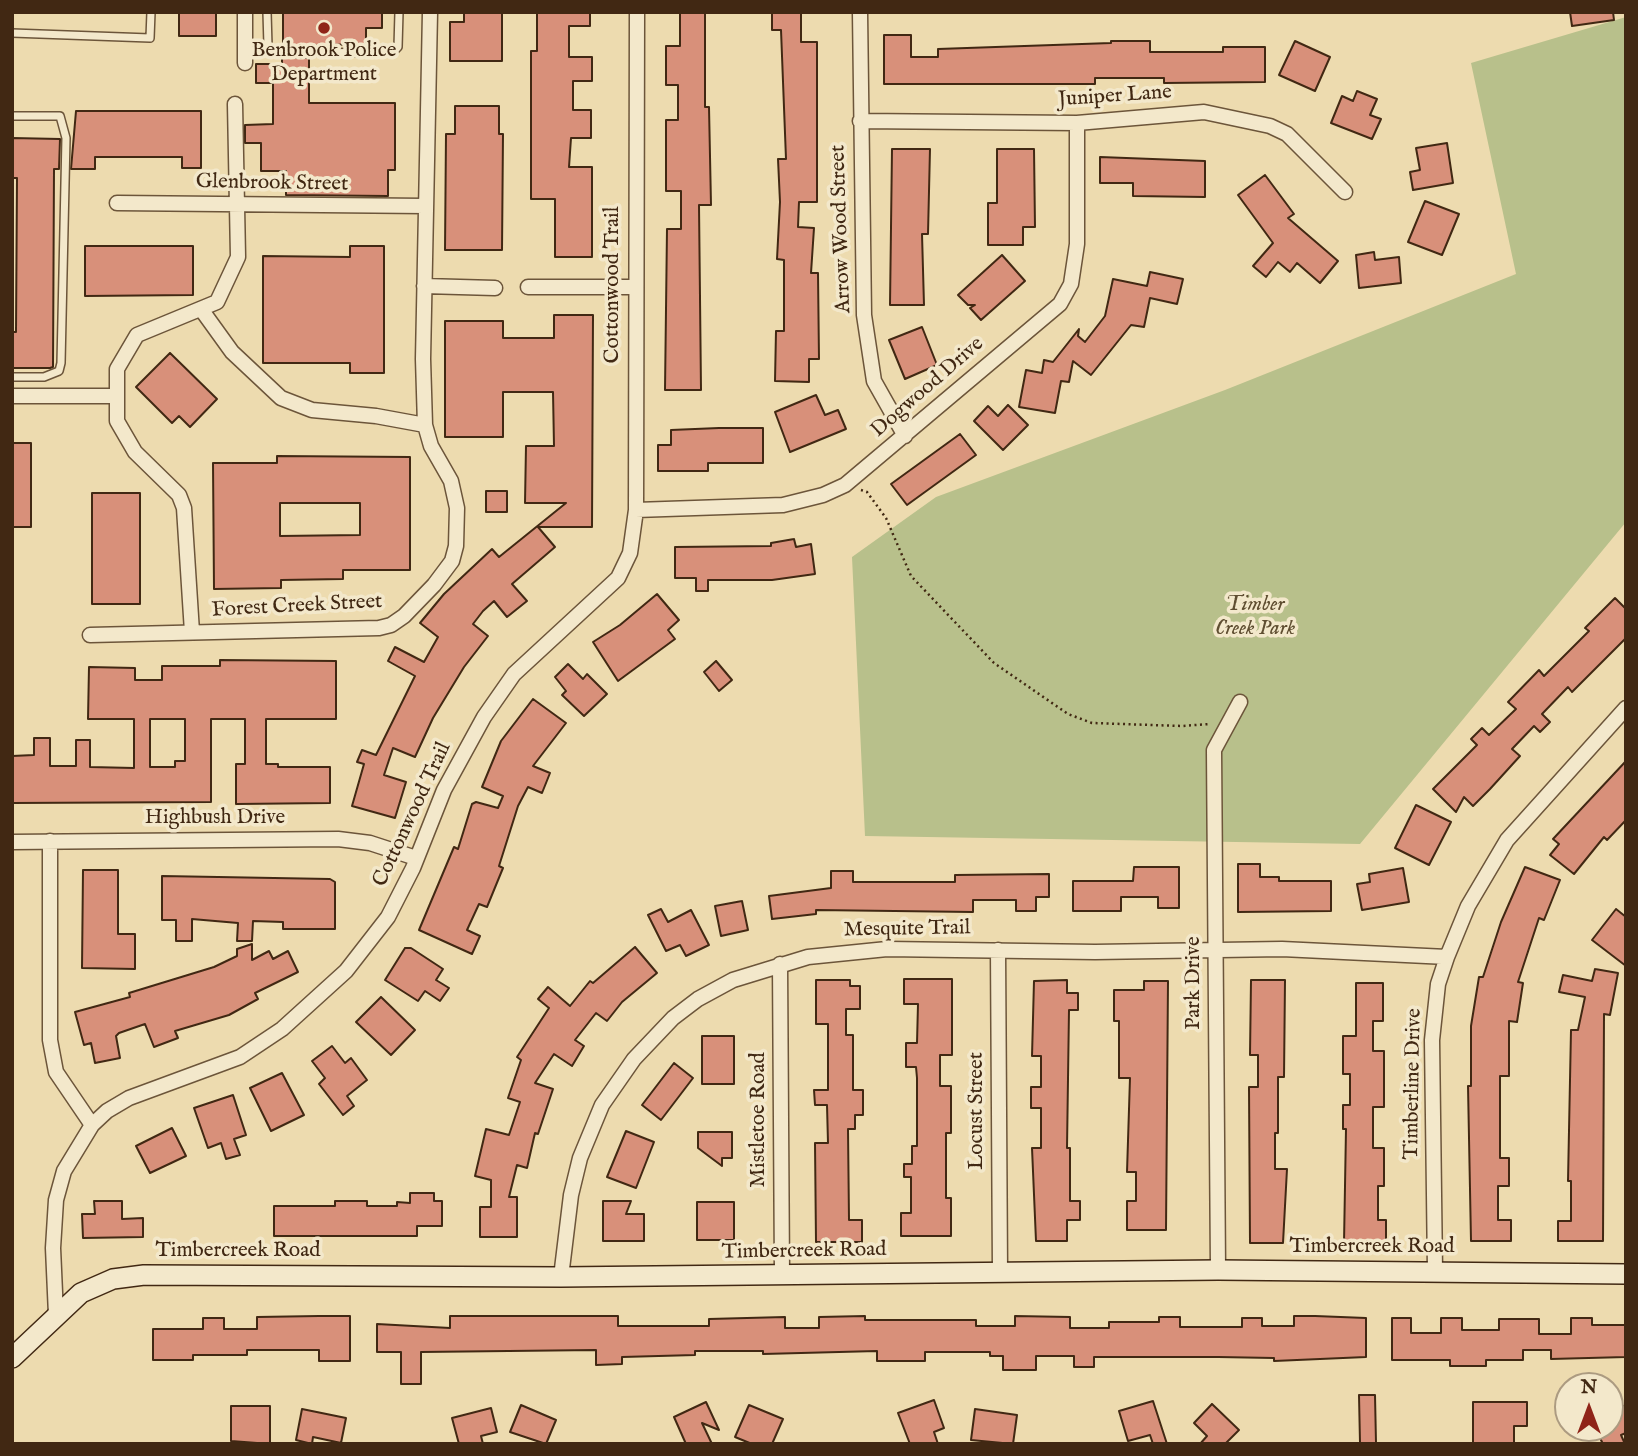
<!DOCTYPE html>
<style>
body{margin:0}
#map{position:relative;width:1638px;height:1456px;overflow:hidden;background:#eddbaf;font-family:"IM FELL English",serif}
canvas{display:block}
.frame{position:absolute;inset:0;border:14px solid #412813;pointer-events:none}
.north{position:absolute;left:1554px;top:1372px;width:70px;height:70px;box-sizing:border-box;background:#f3e8cb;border:2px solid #ac9b81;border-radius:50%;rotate:0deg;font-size:19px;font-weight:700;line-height:28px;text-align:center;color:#412813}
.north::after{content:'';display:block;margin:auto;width:24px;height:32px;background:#8f2418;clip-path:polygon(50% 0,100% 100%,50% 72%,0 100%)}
</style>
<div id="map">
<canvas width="1638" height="1456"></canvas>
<div class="frame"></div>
<div class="north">N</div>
</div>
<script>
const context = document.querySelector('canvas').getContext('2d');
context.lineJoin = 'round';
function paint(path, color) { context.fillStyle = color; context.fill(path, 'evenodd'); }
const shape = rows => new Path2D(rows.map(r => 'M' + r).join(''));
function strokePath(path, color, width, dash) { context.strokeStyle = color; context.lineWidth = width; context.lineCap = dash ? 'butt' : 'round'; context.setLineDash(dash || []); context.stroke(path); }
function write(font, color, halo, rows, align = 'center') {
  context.font = font + ' "IM FELL English",serif'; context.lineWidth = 7; context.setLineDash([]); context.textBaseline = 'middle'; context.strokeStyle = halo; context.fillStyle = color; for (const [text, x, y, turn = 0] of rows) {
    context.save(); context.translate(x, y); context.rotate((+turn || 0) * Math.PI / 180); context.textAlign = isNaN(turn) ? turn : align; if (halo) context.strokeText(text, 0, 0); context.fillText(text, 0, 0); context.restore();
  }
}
paint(shape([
 [1626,17,1626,522,1360,844,865,836,852,557,936,497,1225,390,1516,274,1471,63]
]), '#b8c08b');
const building = shape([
 [179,12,216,12,216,36,179,36,179,12],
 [283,12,382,12,382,28,366,28,366,44,283,46,283,12],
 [464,12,502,12,502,61,450,61,450,22,464,22,464,12],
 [537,12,590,12,590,26,569,26,569,57,592,57,592,81,573,81,573,110,591,110,591,138,571,138,569,167,592,167,592,257,555,257,555,199,531,199,531,51,537,51,537,12],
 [680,12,705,12,705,107,709,107,711,205,699,205,701,390,665,390,667,229,681,229,681,191,666,191,666,120,678,120,678,85,666,85,666,46,680,46,680,12],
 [772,12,801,12,801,42,817,42,817,202,799,202,798,227,814,228,811,273,818,273,819,359,809,359,809,382,775,381,776,331,784,331,784,260,777,259,780,202,778,159,786,159,781,30,772,30,772,12],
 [1570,12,1613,12,1614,20,1572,26,1570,12],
 [884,35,911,35,911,57,938,57,938,49,1111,43,1111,41,1150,41,1150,52,1223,52,1223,47,1265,47,1265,82,1164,83,1164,78,1095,78,1095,84,884,84,884,35],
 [1295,41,1330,57,1315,91,1279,75,1295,41],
 [282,58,309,58,309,103,395,103,395,170,388,170,388,196,286,195,286,171,261,171,261,143,245,143,245,125,273,124,273,83,256,83,256,64,282,64,282,58],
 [1357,91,1377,99,1370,115,1381,119,1372,139,1331,123,1342,96,1353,101,1357,91],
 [455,106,499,106,499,134,503,134,502,250,445,250,446,134,455,134,455,106],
 [76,111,201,111,201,168,182,168,182,157,95,157,95,169,71,169,76,111],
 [12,138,60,139,59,169,54,169,53,367,50,368,12,368,12,332,16,332,17,178,12,178,12,138],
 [1447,143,1453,183,1413,190,1410,172,1420,170,1416,148,1447,143],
 [892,149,930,149,928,234,922,234,924,305,890,305,892,149],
 [997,149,1034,149,1035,227,1023,227,1023,245,988,245,988,203,997,203,997,149],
 [1100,157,1205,161,1205,197,1133,196,1133,183,1100,183,1100,157],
 [1265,175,1294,214,1288,218,1338,261,1320,283,1297,263,1290,272,1278,262,1266,277,1253,266,1273,243,1238,195,1265,175],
 [1425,201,1459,214,1442,255,1408,242,1425,201],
 [85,246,193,246,193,295,85,296,85,246],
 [350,246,384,246,384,373,350,373,350,363,263,363,263,256,350,257,350,246],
 [1374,252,1375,260,1399,257,1401,283,1359,288,1356,255,1374,252],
 [1002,255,1025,281,981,320,970,308,975,305,968,305,958,295,1002,255],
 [1150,272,1183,279,1177,304,1150,298,1144,327,1131,325,1091,375,1073,361,1069,382,1061,381,1055,413,1019,407,1026,370,1042,373,1044,360,1053,362,1079,329,1078,336,1085,342,1105,316,1113,279,1147,286,1150,272],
 [554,315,593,315,592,527,538,527,555,547,512,584,527,601,507,617,494,601,483,611,473,624,488,636,464,667,433,718,415,757,393,748,384,775,406,782,395,818,352,806,364,764,357,762,362,750,376,755,415,676,388,661,395,647,424,662,438,637,420,623,444,594,492,549,499,557,566,503,525,503,526,446,554,446,553,392,503,392,503,437,445,437,445,321,503,321,503,338,554,338,554,315],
 [922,327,937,365,905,379,889,340,922,327],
 [170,353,217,399,190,427,179,416,172,423,136,387,170,353],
 [816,395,825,415,838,410,846,429,790,452,775,412,816,395],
 [1008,405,1028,425,1003,450,974,421,988,406,998,416,1008,405],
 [719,428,763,428,763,463,708,463,708,471,658,471,658,445,671,445,671,430,719,428],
 [960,434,976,455,907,505,891,484,960,434],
 [12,443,31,443,31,527,12,527,12,443],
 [277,456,410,457,410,570,343,570,343,579,281,580,281,588,214,589,213,463,277,463,277,456],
 [280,503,360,503,360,535,280,536,280,503],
 [486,491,507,491,507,512,486,512,486,491],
 [92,493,140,493,140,604,92,604,92,493],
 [794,539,796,547,811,544,815,574,772,580,708,580,708,591,696,591,696,578,675,578,675,547,771,546,771,543,794,539],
 [657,594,679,620,668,630,675,639,618,681,593,642,620,625,657,594],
 [1615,598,1626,609,1626,638,1572,692,1568,687,1542,714,1550,722,1540,732,1534,726,1512,749,1520,756,1490,789,1473,806,1464,797,1456,812,1433,789,1477,745,1471,739,1482,728,1489,735,1516,709,1508,702,1539,670,1544,676,1589,631,1585,628,1615,598],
 [220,660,336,661,336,719,266,719,266,764,278,764,278,767,330,767,330,803,236,804,236,764,245,764,245,719,211,719,211,802,12,803,12,756,34,755,34,738,50,738,50,766,76,766,76,740,90,740,90,767,134,768,134,719,88,719,89,667,135,668,135,680,162,680,162,666,220,666,220,660],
 [150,719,185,719,185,761,175,761,175,767,150,767,150,719],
 [716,661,732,680,719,691,704,672,716,661],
 [568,664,583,679,587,674,607,694,584,716,562,695,566,691,555,677,568,664],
 [533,699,566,723,533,766,550,773,542,793,528,787,518,806,499,866,503,868,487,907,479,904,467,930,480,936,472,954,419,930,454,847,458,849,472,804,476,802,498,808,503,796,482,787,501,741,533,699],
 [1626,761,1626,820,1607,840,1604,837,1574,874,1550,855,1559,844,1553,839,1626,761],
 [1416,805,1451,822,1429,865,1395,848,1416,805],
 [1238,864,1260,864,1260,877,1279,877,1279,881,1331,881,1331,911,1238,912,1238,864],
 [1134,867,1179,867,1179,908,1158,908,1158,897,1121,897,1121,911,1073,911,1073,881,1133,881,1134,867],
 [1525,867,1560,880,1544,920,1539,918,1518,982,1523,983,1517,1022,1509,1021,1509,1076,1500,1076,1500,1158,1509,1158,1509,1186,1498,1186,1498,1220,1511,1220,1511,1241,1471,1241,1468,1086,1471,1086,1471,1026,1479,977,1483,977,1501,922,1525,867],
 [1403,868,1409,902,1362,910,1357,884,1370,882,1369,874,1403,868],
 [83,870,118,870,118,934,135,934,135,969,82,968,83,870],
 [831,871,853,871,853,882,955,882,955,875,1049,874,1049,897,1036,897,1036,911,1016,911,1016,900,973,900,973,912,816,910,816,914,772,919,769,896,831,888,831,871],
 [162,876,330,879,335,882,335,929,283,929,283,922,253,921,252,941,237,941,238,923,192,919,192,941,176,941,176,920,162,920,162,876],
 [742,901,748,930,721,936,715,906,742,901],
 [661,909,668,922,691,910,709,945,686,956,680,945,666,951,648,915,661,909],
 [1616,909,1626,917,1626,966,1592,940,1616,909],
 [252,944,252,960,269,951,273,959,288,951,298,972,255,993,258,999,229,1015,175,1031,178,1038,154,1047,145,1024,119,1033,116,1036,120,1058,95,1063,91,1043,84,1045,75,1012,130,997,129,993,214,967,237,956,237,949,252,944],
 [635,947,657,973,622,1002,607,1021,596,1013,575,1040,584,1046,572,1066,554,1054,535,1083,553,1089,538,1134,535,1133,527,1168,517,1165,509,1197,517,1197,517,1237,480,1237,480,1207,491,1207,491,1180,475,1176,486,1129,509,1135,520,1102,508,1098,521,1060,517,1057,549,1008,538,999,548,987,570,1006,590,981,593,983,635,947],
 [405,948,411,948,443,969,436,980,449,988,440,1001,425,991,418,1001,385,980,405,948],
 [1595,969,1618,973,1610,1015,1604,1014,1603,1241,1558,1241,1558,1221,1571,1221,1571,1181,1568,1181,1571,1030,1578,1030,1585,997,1559,992,1563,975,1592,981,1595,969],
 [904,979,952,979,952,1055,940,1055,940,1086,951,1086,951,1133,946,1133,946,1198,951,1198,951,1236,901,1236,901,1213,911,1213,911,1177,904,1177,904,1164,912,1164,912,1146,917,1146,917,1078,916,1067,906,1067,906,1043,917,1043,918,1004,904,1004,904,979],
 [816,980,850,980,850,986,860,986,860,1009,846,1009,846,1035,853,1035,853,1090,863,1090,863,1115,855,1115,855,1129,848,1129,849,1220,862,1220,862,1242,816,1242,815,1143,828,1143,827,1105,815,1105,814,1090,828,1090,828,1024,816,1024,816,980],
 [1067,980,1067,993,1078,993,1078,1010,1069,1010,1067,1148,1070,1148,1070,1201,1080,1201,1080,1220,1067,1220,1067,1241,1036,1241,1032,1148,1041,1148,1041,1108,1031,1108,1031,1087,1041,1087,1041,1056,1032,1056,1034,981,1067,980],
 [1251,980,1285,980,1284,1077,1278,1077,1278,1133,1275,1133,1275,1169,1287,1169,1283,1243,1250,1243,1249,1087,1258,1087,1258,1055,1250,1055,1251,980],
 [1144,981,1168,981,1166,1230,1127,1230,1127,1201,1136,1201,1136,1172,1127,1172,1130,1078,1119,1078,1119,1021,1114,1021,1114,990,1144,990,1144,981],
 [1356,983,1383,983,1383,1021,1373,1021,1373,1051,1384,1051,1384,1107,1373,1107,1373,1148,1384,1148,1384,1186,1378,1186,1378,1220,1386,1220,1386,1243,1344,1243,1346,1129,1343,1129,1343,1105,1350,1105,1350,1074,1343,1074,1343,1036,1356,1036,1356,983],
 [381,997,415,1030,391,1055,356,1022,381,997],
 [702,1036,734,1036,734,1084,702,1084,702,1036],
 [332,1046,345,1063,351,1058,367,1080,347,1096,354,1106,343,1115,319,1084,325,1078,312,1061,332,1046],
 [674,1063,693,1078,661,1120,642,1105,674,1063],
 [282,1073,304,1115,271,1131,250,1088,282,1073],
 [233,1095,246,1135,234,1139,240,1155,226,1159,221,1143,208,1148,194,1108,233,1095],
 [172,1128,186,1156,150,1173,136,1146,172,1128],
 [626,1131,654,1142,636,1188,607,1177,626,1131],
 [698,1132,732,1132,732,1158,722,1158,722,1166,698,1148,698,1132],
 [410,1193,434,1193,434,1201,442,1201,442,1226,417,1226,417,1236,274,1236,274,1206,335,1206,335,1201,367,1201,367,1206,397,1206,397,1202,410,1203,410,1193],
 [94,1201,122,1201,122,1219,143,1218,143,1237,83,1238,82,1214,95,1214,94,1201],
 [603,1201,631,1201,626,1214,644,1214,644,1241,603,1241,603,1201],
 [697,1202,734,1202,734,1240,697,1240,697,1202],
 [319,1316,350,1316,350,1361,319,1361,319,1350,247,1350,247,1355,193,1355,193,1360,153,1360,153,1329,203,1329,203,1318,224,1318,224,1329,257,1329,257,1317,319,1316],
 [450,1316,618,1316,618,1326,709,1326,709,1319,785,1317,785,1328,819,1328,819,1317,865,1316,865,1320,976,1320,976,1326,1015,1326,1015,1316,1070,1317,1070,1328,1109,1328,1109,1322,1159,1322,1159,1317,1180,1317,1180,1327,1242,1327,1242,1318,1262,1318,1262,1326,1294,1326,1294,1316,1315,1316,1366,1318,1366,1357,1274,1361,1274,1358,1218,1357,1094,1357,1094,1367,1074,1367,1074,1356,1036,1356,1036,1370,1003,1370,1003,1356,990,1356,990,1352,925,1352,925,1361,877,1361,877,1351,763,1354,763,1351,695,1351,695,1355,622,1357,622,1364,596,1365,596,1350,421,1352,421,1384,401,1384,401,1352,377,1352,377,1324,450,1328,450,1316],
 [1392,1318,1411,1318,1411,1333,1441,1333,1441,1318,1462,1318,1462,1330,1499,1330,1499,1319,1539,1319,1539,1334,1571,1334,1571,1318,1592,1318,1592,1325,1626,1325,1626,1357,1551,1359,1551,1350,1523,1350,1523,1360,1486,1360,1486,1366,1450,1366,1450,1360,1392,1360,1392,1318],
 [1359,1395,1375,1395,1376,1443,1360,1443,1359,1395],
 [934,1400,944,1428,934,1432,938,1444,910,1444,898,1413,934,1400],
 [1153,1401,1167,1444,1153,1444,1150,1435,1128,1441,1119,1411,1153,1401],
 [706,1402,719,1430,702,1423,712,1444,686,1444,674,1417,706,1402],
 [1473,1402,1527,1402,1527,1426,1514,1426,1514,1444,1473,1444,1473,1402],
 [1212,1404,1239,1430,1225,1444,1200,1444,1207,1436,1194,1423,1212,1404],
 [521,1405,556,1420,546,1444,510,1432,521,1405],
 [749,1405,783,1419,772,1444,752,1444,735,1437,749,1405],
 [1626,1405,1626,1433,1621,1435,1625,1444,1603,1444,1595,1428,1610,1428,1610,1412,1626,1405],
 [231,1406,270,1406,270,1444,231,1441,231,1406],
 [491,1408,497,1432,481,1436,483,1444,459,1444,452,1418,491,1408],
 [302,1409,346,1418,341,1443,313,1437,312,1444,296,1440,302,1409],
 [975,1409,1017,1415,1013,1444,971,1440,975,1409]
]);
paint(building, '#d8907a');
strokePath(building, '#412813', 2);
const lane = shape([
 [267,12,268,46,272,52,392,53,398,47,399,12],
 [12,33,150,38,151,12],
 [12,116,60,116,66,138,61,363,59,371,44,377,12,377]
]);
const street = shape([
 [860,12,864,315,874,381,905,436],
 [245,63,245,12],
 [860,121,1077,123,1204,112,1270,126,1287,134,1345,192],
 [117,203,425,206],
 [424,286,495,288],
 [528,287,635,287],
 [201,309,232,352,281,398,312,410,376,416,425,425],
 [12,396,117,396],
 [636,510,783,505,823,495,845,485,1060,304,1071,284,1077,244,1077,123],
 [192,632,184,508,179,495,135,452,117,421,117,369,137,335,217,302,238,257,235,104],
 [90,635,379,628,391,625,404,616,434,585,452,561,456,546,457,508,451,481,431,446,425,425,423,359,430,12],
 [50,841,50,1040,56,1072,92,1125],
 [12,842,338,839,370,843,416,858],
 [998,950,1000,1272],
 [780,964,782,1275],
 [1218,1270,1214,750,1240,702],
 [1435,1271,1432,1040,1438,984,1447,957,1468,906,1507,840,1626,708],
 [561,1277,571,1195,580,1158,602,1105,634,1059,673,1018,698,999,733,980,808,957,887,949,1095,952,1282,949,1447,957],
 [56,1315,53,1248,56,1200,64,1171,92,1125,107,1111,129,1098,240,1057,282,1029,346,971,388,917,413,868,444,790,484,717,514,674,618,578,630,553,636,510,637,12]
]);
const secondary = shape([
 [12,1358,81,1293,113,1279,144,1275,561,1277,1218,1270,1626,1274]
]);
strokePath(lane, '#6c553a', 10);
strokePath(street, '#6c553a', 17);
strokePath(secondary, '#412813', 22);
strokePath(shape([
 [861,490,867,492,886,518,911,576,994,663,1068,714,1092,723,1182,726,1210,724]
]), '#412813', 2.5, [2, 3.5]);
strokePath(lane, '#f3e8cb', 7);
strokePath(street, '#f3e8cb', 14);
strokePath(secondary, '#f3e8cb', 19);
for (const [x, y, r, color] of [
 [324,28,7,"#8f2418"]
]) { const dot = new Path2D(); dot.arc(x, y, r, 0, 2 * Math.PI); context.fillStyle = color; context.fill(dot); strokePath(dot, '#f3e8cb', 2.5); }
write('21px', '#412813', '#f3e8cb', [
 ["Benbrook Police",324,52],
 ["Department",324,76]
]);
write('21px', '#412813', '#f3e8cb', [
 ["Juniper Lane",1115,97,-4],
 ["Glenbrook Street",272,184,1],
 ["Arrow Wood Street",842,229,-92],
 ["Cottonwood Trail",614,285,-90],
 ["Dogwood Drive",928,388,-41],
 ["Forest Creek Street",297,607,-3],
 ["Cottonwood Trail",413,815,-65],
 ["Highbush Drive",215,819],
 ["Mesquite Trail",907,930,-1],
 ["Park Drive",1195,983,-90],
 ["Timberline Drive",1414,1084,-89],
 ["Locust Street",978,1111,-90],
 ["Mistletoe Road",760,1120,-90],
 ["Timbercreek Road",1372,1248],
 ["Timbercreek Road",238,1252],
 ["Timbercreek Road",804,1252,-1]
]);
write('italic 21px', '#5f4e31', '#f3e8cb', [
 ["Timber",1255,606],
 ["Creek Park",1255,630]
]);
</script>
